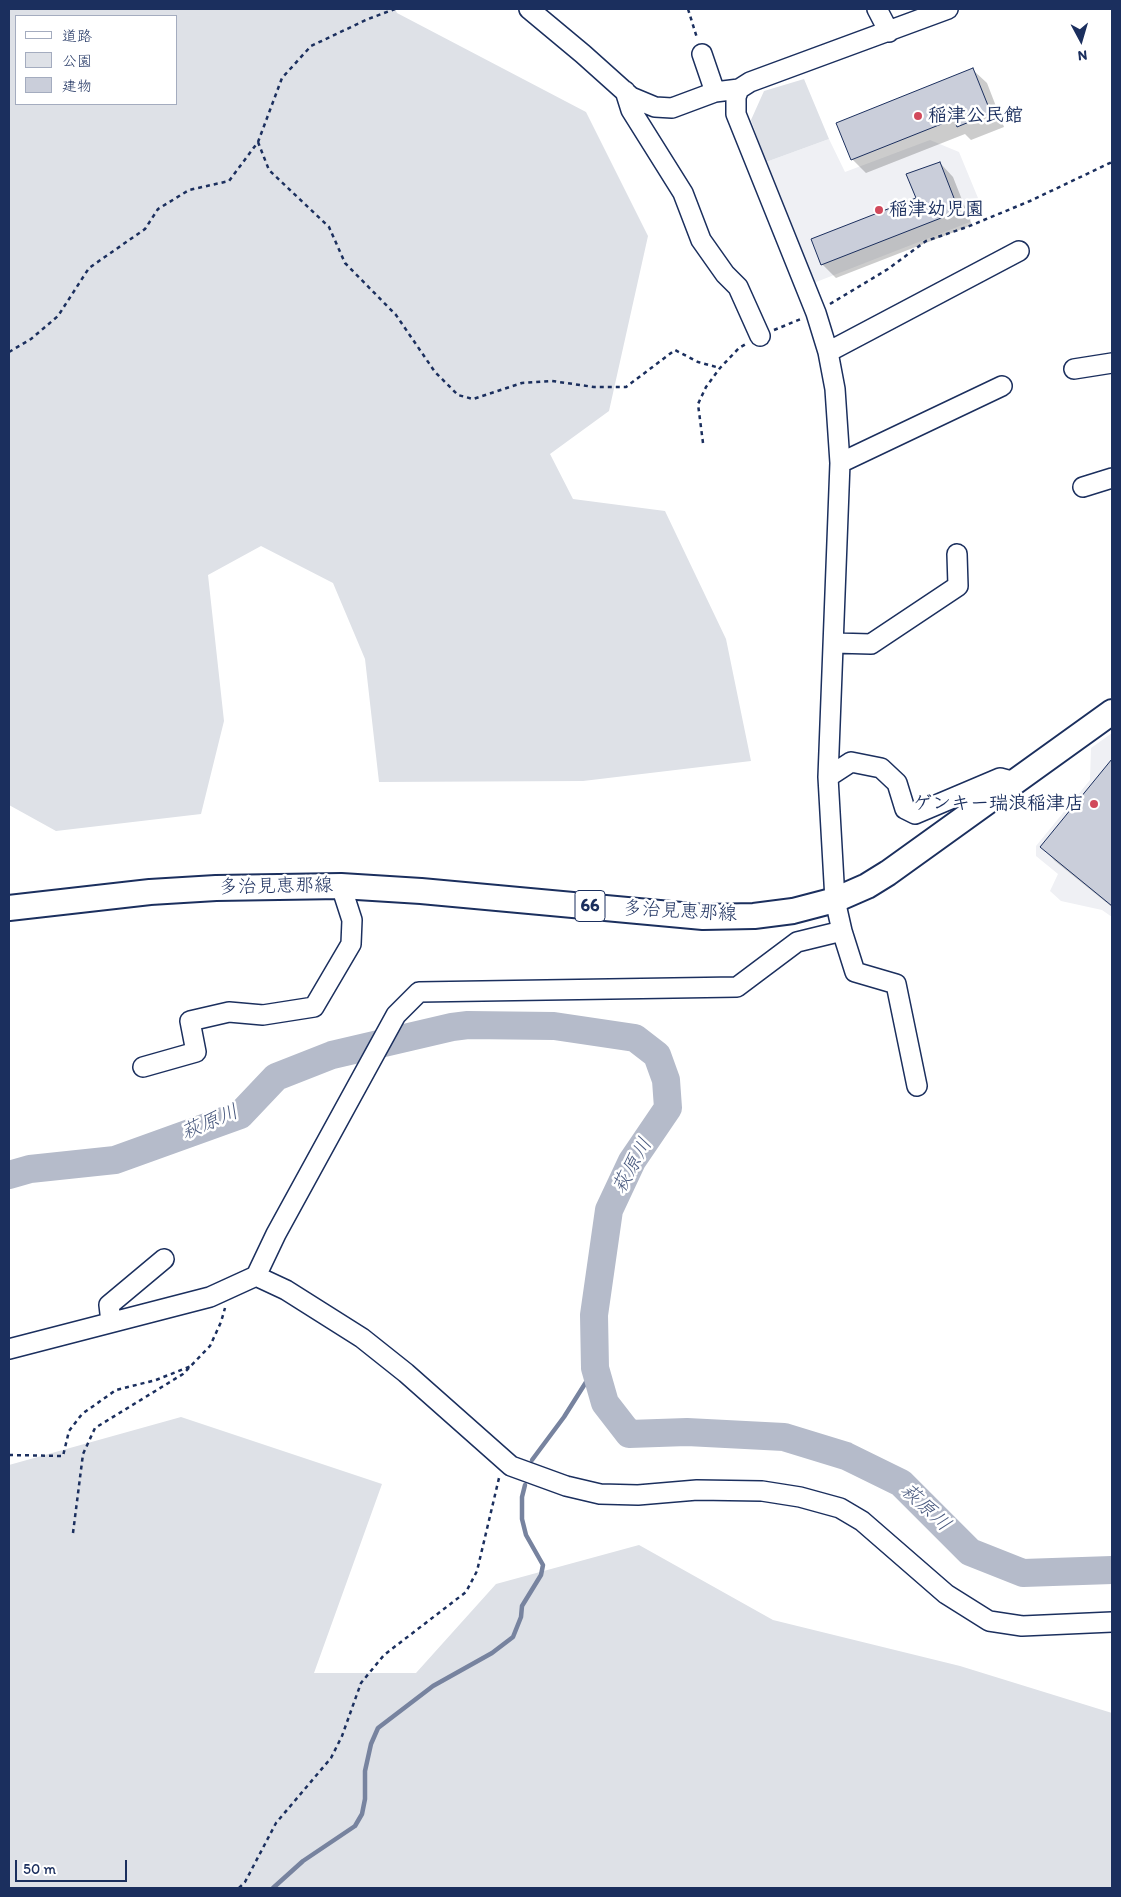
<!DOCTYPE html>
<meta charset="utf-8">
<style>
body{margin:0}
#map{position:relative;width:1121px;height:1897px;overflow:hidden;background:#fff;font-family:Itim,"Klee One",sans-serif}
canvas{display:block}
.frame{position:absolute;inset:0;border:10px solid #1b2f5e;pointer-events:none}
.legend{position:absolute;left:15px;top:15px;width:162px;height:90px;box-sizing:border-box;background:#fff;border:1px solid #a4acbf;margin:0;padding:6px 9px;list-style:none;font-size:15px;color:#1b2f5e}
.legend li{display:flex;align-items:center;gap:10px;height:25px}
.legend b{width:25px;border:1px solid #a4acbf}
.north{position:absolute;left:1056px;top:15px;width:50px;height:50px;-webkit-text-stroke:4px #fff;paint-order:stroke;rotate:174deg;font-size:14px;font-weight:700;line-height:20px;text-align:center;color:#1b2f5e}
.north::after{content:'';display:block;margin:auto;width:18px;height:22px;background:#1b2f5e;clip-path:polygon(50% 0,100% 100%,50% 72%,0 100%)}
.scale{position:absolute;left:15px;top:1860px;width:112px;height:22px;box-sizing:border-box;border:2px solid #1b2f5e;border-top:0;padding-left:6px;font-size:15px;line-height:18px;white-space:nowrap;color:#1b2f5e;-webkit-text-stroke:4px #fff;paint-order:stroke}
</style>
<div id="map">
<canvas width="1121" height="1897"></canvas>
<div class="frame"></div>
<ul class="legend">
<li><b style="height:6px;background:#fff"></b>道路</li>
<li><b style="height:14px;background:#dee1e7"></b>公園</li>
<li><b style="height:14px;background:#caceda"></b>建物</li>
</ul>
<div class="north">N</div>
<div class="scale">50 m</div>
</div>
<script>
const context = document.querySelector('canvas').getContext('2d');
context.lineJoin = 'round';
function paint(path, color) { context.fillStyle = color; context.fill(path, 'evenodd'); }
const shape = rows => new Path2D(rows.map(r => 'M' + r).join(''));
function strokePath(path, color, width, dash) { context.strokeStyle = color; context.lineWidth = width; context.lineCap = dash ? 'butt' : 'round'; context.setLineDash(dash || []); context.stroke(path); }
function write(font, color, halo, rows, align = 'center') {
  context.font = font + ' Itim,"Klee One",sans-serif'; context.lineWidth = 5; context.setLineDash([]); context.textBaseline = 'middle'; context.strokeStyle = halo; context.fillStyle = color; for (const [text, x, y, turn = 0] of rows) {
    context.save(); context.translate(x, y); context.rotate((+turn || 0) * Math.PI / 180); context.textAlign = isNaN(turn) ? turn : align; if (halo) context.strokeText(text, 0, 0); context.fillText(text, 0, 0); context.restore();
  }
}
paint(shape([
 [829,139,845,172,930,140,959,152,978,198,970,222,811,284,766,162],
 [1112,733,1112,917,1102,910,1061,901,1050,891,1058,874,1036,856,1036,846,1090,780,1091,748]
]), '#eff0f4');
paint(shape([
 [9,9,395,9,397,13,586,112,648,236,609,411,550,454,573,499,665,511,726,639,751,761,583,781,379,782,365,659,333,583,261,546,208,575,224,721,201,814,56,831,9,805],
 [16,16,176,16,176,104,16,104],
 [804,79,829,139,766,162,751,120,764,91],
 [181,1417,382,1484,314,1673,416,1673,496,1584,639,1545,773,1620,960,1666,1112,1713,1112,1888,9,1888,9,1465]
]), '#dee1e7');
paint(shape([
 [973,70,987,83,1004,127,971,140,965,134,866,173,852,159],
 [940,163,953,177,972,225,836,278,822,264,917,199],
 [1112,761,1112,907,1055,861,1042,847]
]), '#0003');
strokePath(shape([
 [532,1460,564,1417,588,1379,597,1376],
 [273,1888,303,1861,355,1826,362,1814,365,1799,365,1771,371,1744,378,1728,433,1686,492,1653,513,1637,521,1617,522,1606,541,1575,543,1565,526,1535,522,1519,522,1497,525,1485]
]), '#77839f', 4.5);
strokePath(shape([
 [9,1175,30,1169,115,1160,240,1115,276,1077,332,1055,452,1027,468,1025,554,1026,635,1038,657,1055,666,1080,668,1108,632,1161,609,1210,594,1315,595,1368,605,1403,629,1434,687,1432,784,1437,846,1456,901,1483,970,1552,1023,1573,1112,1570]
]), '#b5bbca', 28);
const building = shape([
 [973,68,991,113,957,127,954,119,851,160,836,123,973,68],
 [940,162,959,211,821,265,811,239,916,198,906,174,940,162],
 [1112,759,1112,906,1040,847,1112,759]
]);
paint(building, '#caceda');
strokePath(building, '#1b2f5e', 1);
const minor = shape([
 [529,9,583,54,631,97,655,107,672,108,715,92,739,89,750,82,948,9],
 [877,9,889,32],
 [702,54,715,92],
 [625,91,631,110,683,193,701,240,725,274,738,287,760,336],
 [828,352,1019,251],
 [1074,369,1112,363],
 [840,463,1002,386],
 [1083,487,1112,478],
 [834,643,871,644,958,586,957,554],
 [828,777,851,762,881,768,897,783,905,809,915,814,1000,778,1015,782],
 [842,931,855,972,896,984,917,1086],
 [143,1067,196,1052,190,1021,229,1012,263,1015,314,1007,351,944,352,920,341,886],
 [256,1276,286,1290,362,1338,406,1373,511,1466,566,1486,600,1494,638,1495,697,1490,762,1491,800,1497,840,1508,862,1521,946,1594,989,1621,1022,1626,1112,1622],
 [111,1322,109,1305,164,1259],
 [9,1349,210,1297,256,1276,276,1234,396,1015,419,992,737,987,797,942,842,931,835,900,828,777,840,463,835,389,828,352,816,313,736,114,736,97,739,89]
]);
const major = shape([
 [9,908,150,892,216,888,341,886,421,891,703,917,754,916,793,911,835,900,867,886,888,873,1112,712]
]);
strokePath(minor, '#1b2f5e', 22);
strokePath(major, '#1b2f5e', 28);
strokePath(shape([
 [688,9,697,38],
 [258,142,269,170,329,227,345,263,396,315,435,372,458,395,473,399,522,383,552,381,594,387,626,387,675,350,698,362,720,368],
 [830,304,888,269,926,241,967,227,1030,201,1112,162],
 [774,330,801,319],
 [9,352,31,339,58,316,89,268,145,229,158,209,189,190,229,181,258,142,282,78,311,46,368,19,395,9],
 [703,443,698,404,706,387,720,368,739,348,746,344],
 [9,1455,63,1456,69,1431,82,1414,116,1390,156,1380,191,1366],
 [73,1533,83,1454,95,1428,183,1374,210,1346,221,1322,225,1308],
 [239,1888,245,1882,276,1823,331,1758,342,1736,361,1683,384,1655,466,1592,477,1571,499,1478]
]), '#1b2f5e', 2.5, [4, 4]);
strokePath(minor, '#fff', 19);
strokePath(major, '#fff', 24);
for (const [x, y, r, color] of [
 [918,116,5,"#d1495b"],
 [879,210,5,"#d1495b"],
 [1094,804,5,"#d1495b"]
]) { const dot = new Path2D(); dot.arc(x, y, r, 0, 2 * Math.PI); context.fillStyle = color; context.fill(dot); strokePath(dot, '#fff', 2); }
for (const [x, y, w] of [
 [590,906,30]
]) { const box = new Path2D(); box.roundRect(x - w / 2, y - 15.5, w, 31, 4); context.fillStyle = '#fff'; context.fill(box); strokePath(box, '#1b2f5e', 1); }
write('bold 18px', '#1b2f5e', null, [
 ["66",590,906]
]);
write('bold 19px', '#1b2f5e', '#fff', [
 ["稲津公民館",928,116],
 ["稲津幼児園",889,210],
 ["ゲンキー瑞浪稲津店",1084,804,"right"]
], 'left');
write('19px', '#1b2f5e', '#fff', [
 ["多治見恵那線",276,887,-1],
 ["多治見恵那線",680,912,3]
]);
write('italic 20px', '#49597e', '#fff', [
 ["萩原川",210,1123,-23],
 ["萩原川",633,1166,-61],
 ["萩原川",925,1508,43]
]);
</script>
